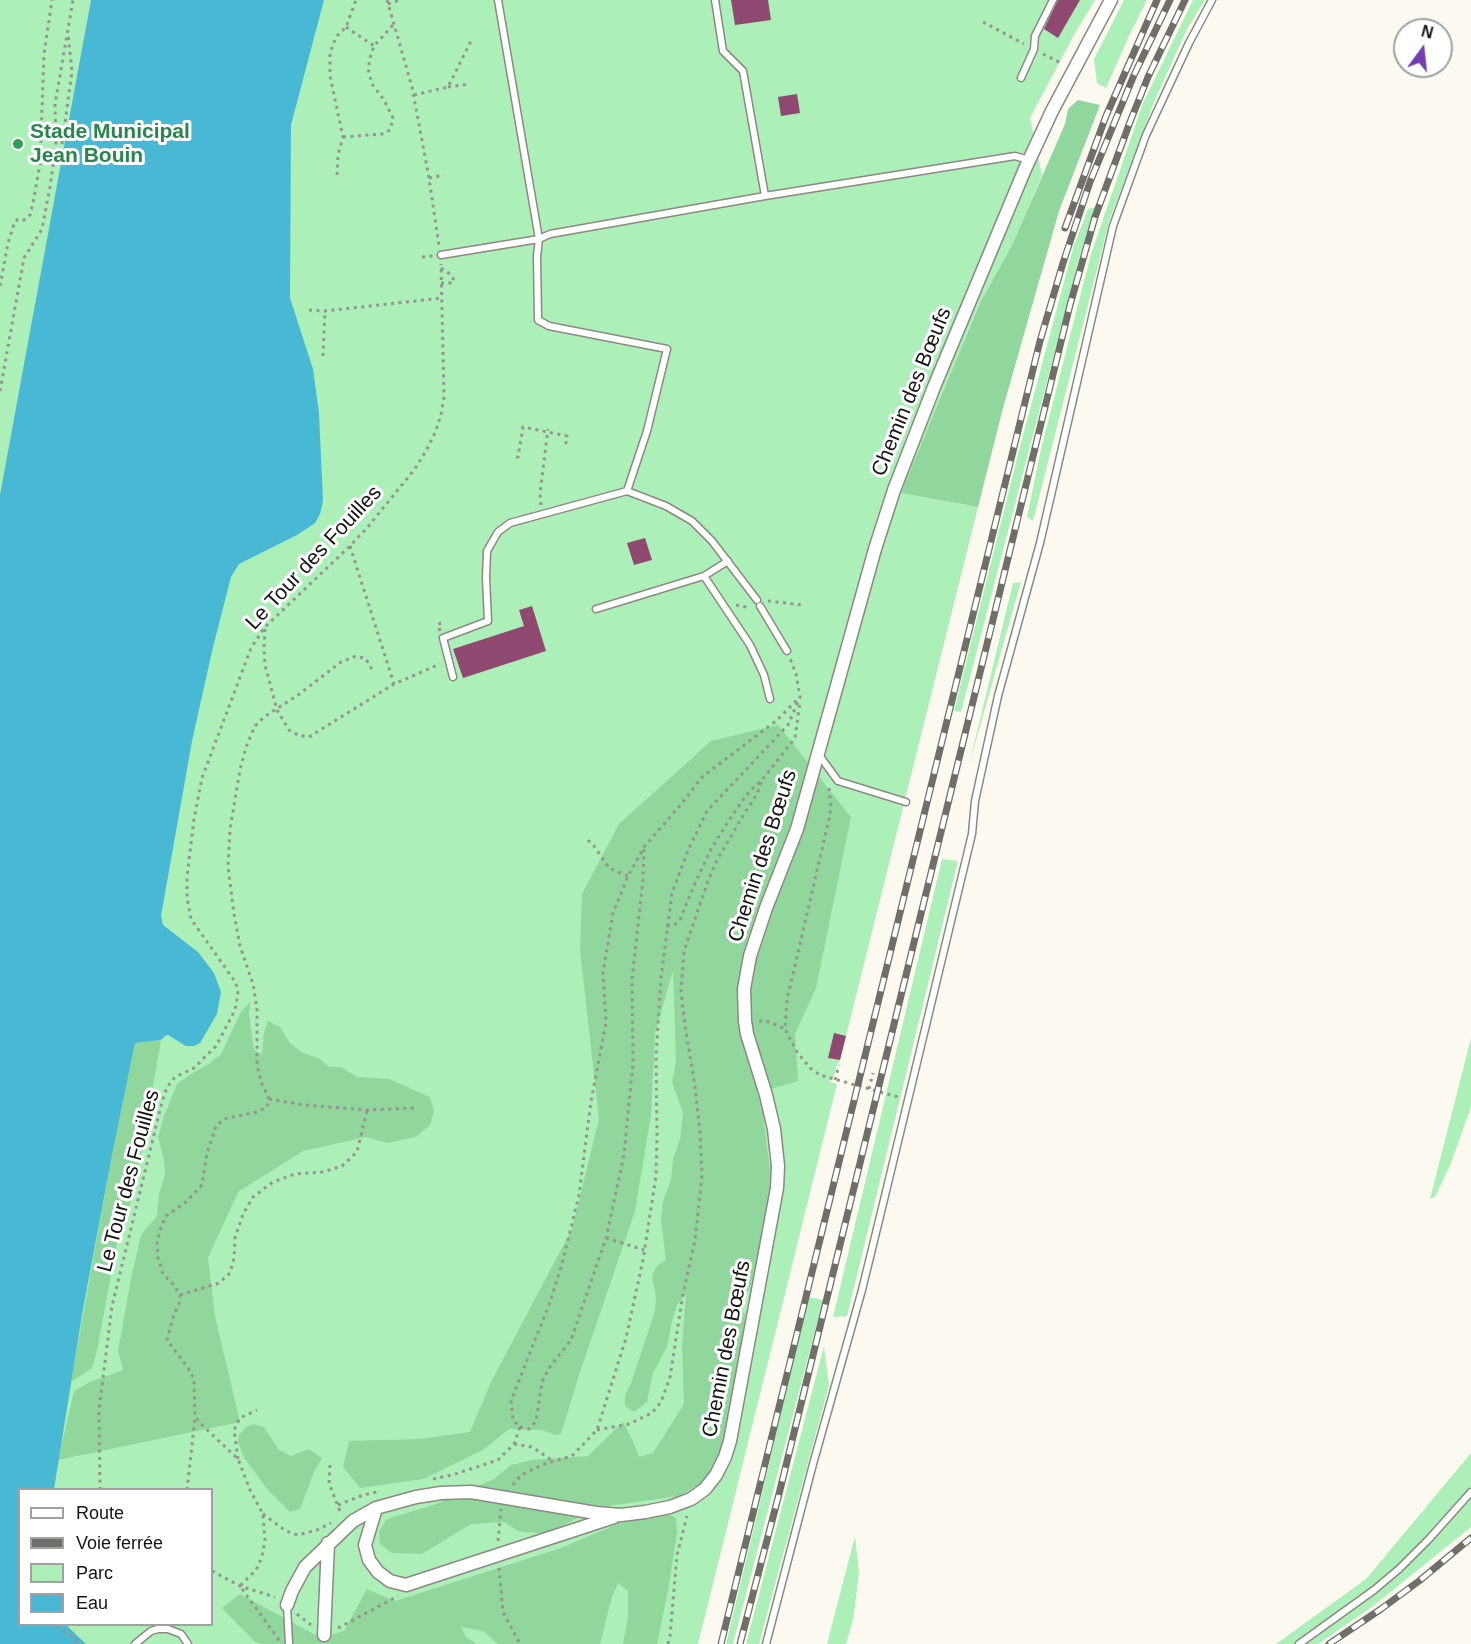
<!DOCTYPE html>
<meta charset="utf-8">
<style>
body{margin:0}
#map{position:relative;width:1471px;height:1644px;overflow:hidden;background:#fcf9f1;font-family:Arial,sans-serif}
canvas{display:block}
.legend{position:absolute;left:18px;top:1488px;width:195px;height:138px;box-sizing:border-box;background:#fff;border:2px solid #a2a1a0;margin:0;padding:8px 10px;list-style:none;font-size:18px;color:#161412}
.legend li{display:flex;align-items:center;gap:12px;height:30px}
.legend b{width:30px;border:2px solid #a2a1a0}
.north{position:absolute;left:1393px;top:18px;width:60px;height:60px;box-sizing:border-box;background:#fff;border:2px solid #a2a1a0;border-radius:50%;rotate:15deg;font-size:16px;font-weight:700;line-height:24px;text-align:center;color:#161412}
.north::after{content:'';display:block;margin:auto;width:21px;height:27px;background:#763db3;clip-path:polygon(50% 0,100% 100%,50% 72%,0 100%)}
</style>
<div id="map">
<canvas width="1471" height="1644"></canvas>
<ul class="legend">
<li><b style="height:8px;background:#fff"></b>Route</li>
<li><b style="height:8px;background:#706e69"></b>Voie ferrée</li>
<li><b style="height:16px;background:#adefb8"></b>Parc</li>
<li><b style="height:16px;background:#48b8d5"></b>Eau</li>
</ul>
<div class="north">N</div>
</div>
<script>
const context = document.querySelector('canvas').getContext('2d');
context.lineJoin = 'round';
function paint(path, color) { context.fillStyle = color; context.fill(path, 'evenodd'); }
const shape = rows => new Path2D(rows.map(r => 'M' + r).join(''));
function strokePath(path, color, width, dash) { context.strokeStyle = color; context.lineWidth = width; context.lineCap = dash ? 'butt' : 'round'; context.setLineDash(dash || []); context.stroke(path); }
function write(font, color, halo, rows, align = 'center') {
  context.font = font + ' Arial,sans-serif'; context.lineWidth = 6; context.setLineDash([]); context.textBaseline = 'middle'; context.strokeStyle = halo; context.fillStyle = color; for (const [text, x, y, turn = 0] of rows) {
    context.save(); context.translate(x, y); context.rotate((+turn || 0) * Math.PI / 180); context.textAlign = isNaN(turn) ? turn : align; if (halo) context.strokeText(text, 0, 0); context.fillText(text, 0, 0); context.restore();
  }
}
paint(shape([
 [0,0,1095,0,1074,35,1030,118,1042,175,1012,245,980,303,902,493,978,507,840,1060,837,1065,834,1077,831,1077,830,1082,837,1084,698,1644,0,1644],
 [20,1490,212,1490,212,1624,20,1624],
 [1124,0,1147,0,1129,36,1106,88,1097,83,1094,59],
 [1193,0,1205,0,1187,29,1154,102,1109,222,1033,521,1027,517,1041,449,1091,254,1143,103],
 [1095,207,1078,262,961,712,954,711,1018,454,1073,248,1088,209],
 [1021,582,969,765,1013,583],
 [942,859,958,861,847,1316,833,1317],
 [1471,1038,1471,1107,1451,1163,1435,1197,1430,1199],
 [809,1297,823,1300,733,1644,726,1644],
 [824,1346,829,1385,759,1644,746,1644],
 [1471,1453,1471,1527,1372,1607,1318,1644,1276,1644,1366,1579],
 [855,1536,859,1573,853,1620,846,1644,827,1644]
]), '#adefb8');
paint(shape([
 [1078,100,1100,105,1059,211,1003,408,978,507,901,493,980,303,1012,245,1065,124,1068,109],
 [778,725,851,817,816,988,795,1034,798,1081,757,1093,763,1113,770,1171,769,1206,750,1289,741,1296,736,1304,745,1314,743,1396,723,1449,707,1480,679,1496,601,1507,545,1534,518,1531,504,1522,471,1524,422,1554,392,1553,380,1544,379,1531,387,1519,436,1504,494,1479,511,1465,533,1460,588,1456,623,1422,633,1441,639,1457,653,1453,684,1404,682,1346,686,1294,677,1305,672,1321,667,1347,653,1373,647,1402,634,1412,625,1406,625,1395,631,1383,655,1311,656,1298,652,1275,657,1266,666,1260,661,1220,663,1201,671,1180,673,1159,680,1139,683,1113,672,1082,676,1062,673,971,655,1033,651,1115,635,1211,581,1369,561,1434,555,1435,542,1430,509,1429,483,1450,423,1479,360,1488,343,1467,349,1441,419,1439,470,1432,491,1382,572,1229,599,1119,580,950,582,894,619,824,711,741],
 [250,1002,249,1014,254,1050,262,1054,264,1032,268,1021,280,1027,290,1043,303,1053,320,1059,329,1067,341,1067,357,1077,389,1079,430,1097,434,1111,430,1125,416,1137,387,1143,366,1137,303,1151,238,1192,208,1258,215,1316,240,1422,58,1460,74,1391,90,1382,123,1370,118,1351,131,1279,141,1235,157,1216,159,1194,165,1175,164,1160,158,1137,164,1116,177,1084,191,1074,209,1064,221,1054,241,1012],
 [161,1040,142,1150,129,1210,117,1243,97,1351,92,1368,71,1382,112,1155,135,1043],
 [254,1424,264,1427,279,1450,291,1456,309,1449,322,1458,314,1472,300,1509,290,1512,267,1489,243,1456,238,1442,239,1435,246,1427],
 [668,1514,676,1518,677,1533,668,1591,657,1644,623,1644,628,1617,628,1591,618,1583,612,1597,600,1644,498,1644,483,1631,461,1627,466,1637,477,1644,261,1644,254,1641,222,1608,240,1594,321,1638,344,1631,367,1589,395,1601,561,1548,620,1523]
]), '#91d79d');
paint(shape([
 [91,0,324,0,291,125,290,298,313,369,319,413,323,501,320,514,315,523,297,535,239,564,231,577,213,647,192,741,161,916,163,925,198,952,214,973,221,992,217,1014,200,1043,194,1046,186,1046,168,1035,165,1036,161,1040,135,1043,112,1155,83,1309,54,1489,20,1490,20,1624,66,1625,86,1644,0,1644,0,495]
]), '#48b8d5');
paint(shape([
 [731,0,768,0,771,20,735,25],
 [1058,0,1080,0,1058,38,1044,29],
 [797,94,800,113,781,116,778,97],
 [645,538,652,560,634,565,627,543],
 [532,606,546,651,463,678,453,649,524,626,519,610],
 [834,1033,846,1036,840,1060,828,1058]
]), '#8f4870');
const service = shape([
 [715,0,723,51,743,71,765,196],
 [1021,78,1034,49,1035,36,1053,0],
 [441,255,539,239,550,234,765,196,1015,156,1029,160],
 [627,491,666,506,692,521,712,541,757,600],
 [704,576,750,645,764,675,770,699],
 [760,606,787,651],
 [596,609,704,576,728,561],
 [453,677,443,638,488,621,486,578,487,551,498,532,510,523,627,491,647,431,667,349,549,326,538,320,537,256,539,239,498,0],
 [819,755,838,781,906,802],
 [287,1605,289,1644],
 [135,1644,151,1631,158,1629,168,1629,181,1634,188,1644],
 [766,1644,813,1464,862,1290,882,1208,972,834,975,801,998,696,1040,543,1113,226,1146,135,1189,43,1212,0],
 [1299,1644,1374,1590,1399,1569,1429,1539,1471,1492]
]);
const minor = shape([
 [376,1508,365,1545,369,1560,378,1572,390,1581,406,1585,614,1517],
 [287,1605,292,1591,305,1567,353,1521,376,1508,416,1497,441,1493,471,1492,596,1513,621,1515,645,1512,670,1507,691,1499,705,1489,716,1475,725,1457,730,1441,777,1188,778,1166,774,1129,766,1095,747,1034,745,1021,744,989,750,956,766,908,797,829,875,549,894,490,934,387,1025,169,1052,111,1111,0],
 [324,1635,328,1543]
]);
strokePath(service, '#8c8982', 9);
strokePath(minor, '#8c8982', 15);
strokePath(shape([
 [387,0,412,87,429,178,439,246],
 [388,4,400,0],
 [983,22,1024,44],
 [346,27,374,46],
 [1043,54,1063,64],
 [448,87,470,84],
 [414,95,448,87,471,41],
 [343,137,382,134,390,130,393,118,384,100,372,84,368,69,371,54,374,46,394,24],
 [60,159,72,72,68,34],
 [337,175,338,155,343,137,330,76,330,53,336,37,346,27,356,0],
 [429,178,444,175],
 [422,257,433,256],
 [441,268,450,274,456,283],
 [441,283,455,283],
 [0,286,8,243,15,221,19,219,24,220,30,215,33,203,40,164,44,54,52,0],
 [309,310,325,311,442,298],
 [323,356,325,311],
 [0,391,24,258,42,229,50,187,56,145,55,104,73,0],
 [516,457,518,457,523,427,567,436,566,443,569,444],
 [541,505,540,493,548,429],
 [350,546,394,684],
 [768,601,802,605],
 [736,605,750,608],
 [265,629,264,648,265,665,277,710,289,730,298,735,309,737,394,684,440,664],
 [440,631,438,624,442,623],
 [829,788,831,807,829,819,787,1000,785,1029,797,1052,810,1068,820,1075,898,1097],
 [588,840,594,846,609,868,628,876],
 [667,926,674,925,680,920,692,890,711,849,733,814,749,792,762,780,795,738,800,702],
 [759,1021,770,1022,785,1029],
 [835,1080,839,1065],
 [869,1089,873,1073],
 [269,1099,305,1105,367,1110,415,1108],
 [606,1238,644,1250],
 [180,1295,219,1283,230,1273,234,1258,235,1238,243,1214,253,1197,273,1182,295,1174,323,1172,342,1166,357,1152,367,1110],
 [520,1427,529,1429,536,1421,542,1382,549,1368,571,1340,606,1238,624,1155,633,1063,632,980,643,879,644,849],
 [597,1430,629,1424,652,1413,661,1402,670,1377,683,1294,695,1240,702,1176,700,1133,695,1086,685,1026,681,992,684,951,708,881,717,860,744,814,757,794,762,780],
 [514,1444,532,1447,553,1461],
 [238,1459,234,1430,240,1418,257,1410],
 [330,1465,329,1483,341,1514],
 [433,1479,452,1475,498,1460,514,1444,520,1427,513,1420,511,1401,550,1302,562,1264,579,1195,591,1101,606,1023,603,973,613,913,628,876,644,847,683,802,702,777,776,721,799,698],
 [513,1485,521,1475,547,1463,572,1456,597,1430,626,1338,643,1260,656,1176,657,1135,656,1055,661,978,672,893,689,848,707,811,788,725,800,697,796,674,790,658],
 [100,1490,99,1410,112,1306,162,1102,167,1087,175,1077,194,1068,216,1046,235,1010,238,994,236,983,191,919,187,898,187,877,194,819,202,778,251,648,265,627,350,546,367,528,414,470,426,451,435,433,441,415,444,397,441,264],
 [187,1490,195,1418],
 [338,1505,363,1495,377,1492],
 [263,1514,286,1531,298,1535,317,1530,331,1523],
 [498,1541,501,1509],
 [499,1568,503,1612,520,1644],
 [212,1571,240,1586,275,1597],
 [297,1614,311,1625],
 [57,1626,81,1644],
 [338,1628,398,1596],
 [279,1640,240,1586,256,1570,262,1557,265,1540,263,1514,250,1490,238,1459,202,1425,195,1416,194,1379,188,1368,167,1340,173,1318,180,1301,180,1295,174,1285,163,1274,158,1258,157,1242,161,1227,166,1216,186,1202,202,1185,207,1153,216,1126,224,1119,257,1112,267,1107,269,1099,261,1082,257,1065,257,1009,253,984,240,946,234,914,228,867,230,829,240,770,246,747,255,726,264,717,298,695,341,662,356,656,366,659,373,671],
 [668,1644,670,1636,677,1555,687,1516]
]), '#96948e', 3, [3, 4.5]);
strokePath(service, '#fff', 6);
strokePath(minor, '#fff', 12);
const rail = shape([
 [1065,228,1106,116,1157,0],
 [721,1644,1040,341,1063,263,1090,182,1134,75,1170,0],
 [740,1644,779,1494,1070,305,1095,217,1130,122,1148,77,1185,0],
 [1329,1644,1381,1609,1419,1581,1471,1538]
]);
strokePath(rail, '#706e69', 7);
strokePath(rail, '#fff', 4.5, [14]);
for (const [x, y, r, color] of [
 [18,144,6,"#2e9e5b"]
]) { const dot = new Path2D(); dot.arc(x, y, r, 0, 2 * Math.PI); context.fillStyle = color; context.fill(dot); strokePath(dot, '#fff', 2); }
write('bold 21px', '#27864d', '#fff', [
 ["Stade Municipal",30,132],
 ["Jean Bouin",30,156]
], 'left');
write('21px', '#161412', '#fff', [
 ["Chemin des Bœufs",912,392,-68],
 ["Le Tour des Fouilles",314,558,-47],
 ["Chemin des Bœufs",763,856,-72],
 ["Le Tour des Fouilles",129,1181,-75],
 ["Chemin des Bœufs",727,1349,-79]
]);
</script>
